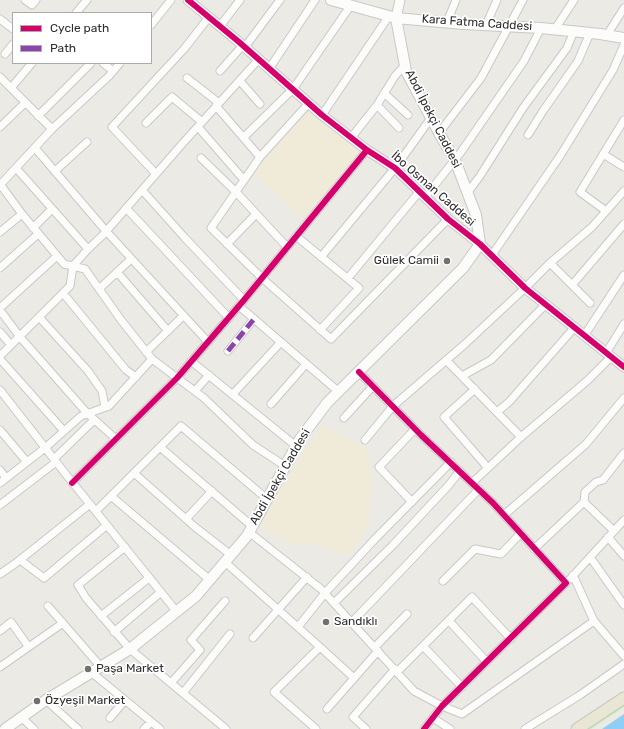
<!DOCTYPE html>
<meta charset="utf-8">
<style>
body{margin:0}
#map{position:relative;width:624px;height:729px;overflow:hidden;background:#eceae4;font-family:Rubik,sans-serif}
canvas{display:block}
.legend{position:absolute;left:12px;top:12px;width:140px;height:52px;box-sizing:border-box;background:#fff;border:1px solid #ababab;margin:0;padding:5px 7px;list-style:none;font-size:12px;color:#2e2e2e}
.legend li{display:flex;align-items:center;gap:8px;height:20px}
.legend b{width:20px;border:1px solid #ababab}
</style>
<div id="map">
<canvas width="624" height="729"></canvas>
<ul class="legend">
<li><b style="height:5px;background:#d6006c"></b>Cycle path</li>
<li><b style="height:5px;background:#8e44ad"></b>Path</li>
</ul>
</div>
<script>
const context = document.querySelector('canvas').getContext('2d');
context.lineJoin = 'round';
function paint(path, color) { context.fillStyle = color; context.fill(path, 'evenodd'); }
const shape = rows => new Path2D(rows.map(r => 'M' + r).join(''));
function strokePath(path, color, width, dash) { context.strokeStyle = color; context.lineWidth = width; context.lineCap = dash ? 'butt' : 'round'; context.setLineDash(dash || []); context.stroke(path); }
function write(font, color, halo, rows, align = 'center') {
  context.font = font + ' Rubik,sans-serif'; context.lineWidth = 3.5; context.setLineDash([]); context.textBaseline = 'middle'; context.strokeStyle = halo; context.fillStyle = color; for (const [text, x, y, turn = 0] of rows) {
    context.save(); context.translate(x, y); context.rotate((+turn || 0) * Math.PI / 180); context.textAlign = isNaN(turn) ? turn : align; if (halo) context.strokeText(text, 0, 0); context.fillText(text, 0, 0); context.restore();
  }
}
paint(shape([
 [308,110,359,153,303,220,254,173],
 [322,425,367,449,372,478,369,521,358,544,347,556,311,543,295,545,272,534,262,526,273,501]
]), '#f0ebd8');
paint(shape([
 [624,704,624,707,591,729,586,729]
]), '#c7ebba');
paint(shape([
 [624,714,624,729,602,729]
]), '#90cef5');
const minor = shape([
 [25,0,32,5,36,0],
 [76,13,87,0],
 [0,19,13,29],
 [447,22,456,0],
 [151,25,171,0],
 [486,25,497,0],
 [220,26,240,0],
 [555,29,574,0],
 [607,35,624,8],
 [245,47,280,0],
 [5,54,13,44],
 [32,63,11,88,52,129],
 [103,63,113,71],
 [269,69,315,0],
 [220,71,243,45],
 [0,77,11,88],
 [187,78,219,103],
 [240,81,260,104],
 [384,93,408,115],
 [309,103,260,157,211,228,262,278,331,339,448,219],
 [377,105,399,128],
 [216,106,260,157],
 [322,115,389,16],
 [38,116,91,63],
 [146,123,172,97,202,122],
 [0,127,25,103],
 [198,127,244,180],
 [439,133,481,78,523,0],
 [528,135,543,111,578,61,590,33],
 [244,137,293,89,351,5],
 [351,138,377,105,395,76,405,65],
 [35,148,106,231,208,342],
 [603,154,624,167],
 [201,158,236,192,287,247],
 [16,168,88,249],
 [55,171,87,142],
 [156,174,112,127,184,49,209,17],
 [0,184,22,214,64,264,85,269,121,320,152,359,204,398,253,445,285,466],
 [0,185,52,129,109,76,120,63],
 [142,190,185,238,244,300],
 [468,192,480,176,523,108,567,48,574,31],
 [426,196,461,152,524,61,541,28],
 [126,208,229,318],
 [606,211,580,192,624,120],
 [33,228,52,209],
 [0,232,22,214],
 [296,236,359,288,320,330],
 [227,244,256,214],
 [492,255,560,156,613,70,624,45],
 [321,257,395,168,431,118],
 [550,263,590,303],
 [0,268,38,234],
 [117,272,168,331],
 [348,278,419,192],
 [572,285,624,224],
 [99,289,131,259],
 [63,293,126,370,136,377],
 [239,306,339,392],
 [0,308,57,256],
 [0,310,20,337,87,413,116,439],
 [39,317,88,371,102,391,105,407],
 [0,332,11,345],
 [584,336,624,275],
 [228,351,254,319],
 [146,352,183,316],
 [606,353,624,324],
 [0,356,70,286,73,266,88,249,102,236,183,143,259,59],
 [0,359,64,431],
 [446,360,521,437],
 [191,361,296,446],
 [359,372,421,435,493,503,566,583,442,706,424,729],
 [462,376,491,360,545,305],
 [475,389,444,417,488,468],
 [0,390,68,477,177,612],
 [195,391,209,375],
 [233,394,281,342],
 [271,404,306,364],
 [497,412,509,402,574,328],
 [344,418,373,386],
 [0,430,27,462],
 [365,440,393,406,465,344,525,288,550,263,592,227,624,191],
 [160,447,252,526],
 [54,459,94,420],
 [0,470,6,478],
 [134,473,195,527,231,555],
 [0,483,45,448,81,416,109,406,152,359],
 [72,483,177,378,244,300,367,150],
 [472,483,521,437,588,380,611,357],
 [111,496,210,580],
 [412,502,379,467,415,429],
 [584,502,585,492,596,482,603,480,624,453],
 [0,505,56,462],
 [96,511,181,426,267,499],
 [504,515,586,444,624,398],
 [186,519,212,491],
 [249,532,321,589,414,691,442,706,462,714,594,621],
 [608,537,624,556],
 [125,547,78,585,86,598,130,649,226,729],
 [534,549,584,502,614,531],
 [590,557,624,605],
 [20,560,44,578,107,525],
 [225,562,320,647,274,692,316,729],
 [0,574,16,563,90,504],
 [573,575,594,621,624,656],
 [570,579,624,520],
 [443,581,475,549,501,554,521,533],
 [334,603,393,545,448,486,460,471],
 [48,606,101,667],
 [101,616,149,578],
 [449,621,487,662],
 [352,622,479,489],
 [298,627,325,593,374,540,451,462],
 [0,631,11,622,28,646],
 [114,632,161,592],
 [253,638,307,577],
 [423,646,462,687],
 [320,647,354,678],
 [375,647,407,614],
 [0,667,63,623],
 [91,672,160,729],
 [397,672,472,597,511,639],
 [171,683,200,650,191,640,225,601],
 [183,693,230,634],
 [46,700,78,729],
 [327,709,378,651],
 [21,717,34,729],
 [110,718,125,700],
 [433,718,450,729],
 [144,729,151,722],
 [366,729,353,717,395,669],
 [525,729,580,695,624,664]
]);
const tertiary = shape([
 [188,0,239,42,322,115,367,150,395,168,448,219,480,244,525,288,624,367],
 [396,18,400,0]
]);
const secondary = shape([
 [331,0,396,18,463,24,541,28,600,34,624,38],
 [5,729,46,700,130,649,196,596,247,536,300,439,327,403,463,268,480,244,476,215,455,160,439,133,406,71,396,18]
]);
const primary = shape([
 [577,729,624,698]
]);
strokePath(minor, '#c9c8c9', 9);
strokePath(tertiary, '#c9c8c9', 11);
strokePath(secondary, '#c9c8c9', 12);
strokePath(primary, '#c6c6c4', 13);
strokePath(minor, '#fcfcfb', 7);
strokePath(tertiary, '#fcfcfb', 9);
strokePath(secondary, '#fcfcfb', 10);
strokePath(primary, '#e9e7d4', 11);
strokePath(shape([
 [228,351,254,319]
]), '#8e44ad', 5, [10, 5]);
strokePath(shape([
 [188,0,239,42,322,115,367,150,395,168,448,219,480,244,525,288,624,367],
 [359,372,421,435,493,503,566,583,442,706,424,729],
 [72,483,177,378,244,300,367,150]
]), '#d6006c', 6);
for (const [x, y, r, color] of [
 [447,261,4,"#70706e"],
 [326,622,4,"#70706e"],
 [88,669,4,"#70706e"],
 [37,701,4,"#70706e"]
]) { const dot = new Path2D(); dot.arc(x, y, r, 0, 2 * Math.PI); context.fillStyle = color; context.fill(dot); strokePath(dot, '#fff', 1.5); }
write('12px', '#2e2e2e', '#fff', [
 ["Kara Fatma Caddesi",477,23,4],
 ["Abdi İpekçi Caddesi",433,119,63],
 ["İbo Osman Caddesi",433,189,41],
 ["Abdi İpekçi Caddesi",280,477,-60]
]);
write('12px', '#2e2e2e', '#fff', [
 ["Gülek Camii",439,261,"right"],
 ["Sandıklı",334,622],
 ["Paşa Market",96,669],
 ["Özyeşil Market",45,701]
], 'left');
</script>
